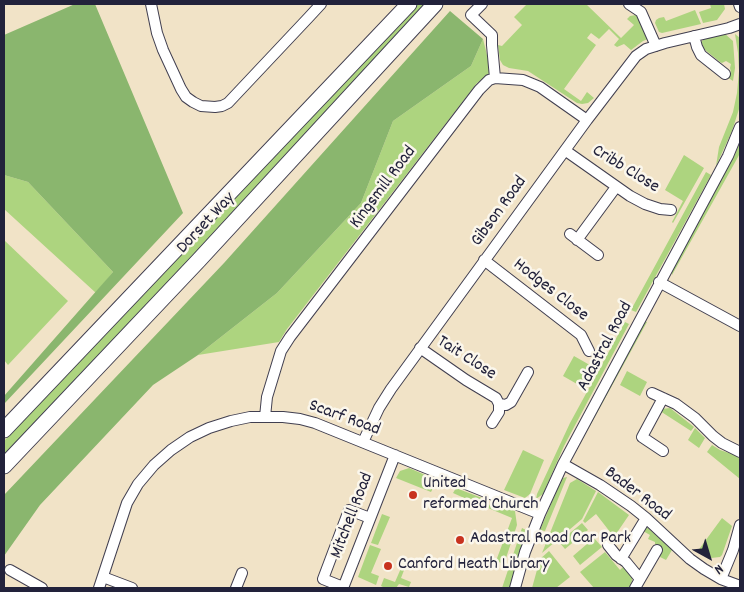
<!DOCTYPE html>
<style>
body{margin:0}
#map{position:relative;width:744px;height:592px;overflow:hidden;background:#f1e3c7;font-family:Dekko,sans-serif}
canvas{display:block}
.frame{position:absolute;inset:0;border:5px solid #22223b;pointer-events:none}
.north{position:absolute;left:684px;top:532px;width:50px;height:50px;-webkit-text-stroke:4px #fbf7ec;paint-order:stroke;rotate:141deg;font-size:14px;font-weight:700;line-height:20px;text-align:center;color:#22223b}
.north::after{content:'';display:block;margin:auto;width:18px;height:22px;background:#22223b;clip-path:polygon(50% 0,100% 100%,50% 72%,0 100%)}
</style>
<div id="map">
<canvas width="744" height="592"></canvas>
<div class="frame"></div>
<div class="north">N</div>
</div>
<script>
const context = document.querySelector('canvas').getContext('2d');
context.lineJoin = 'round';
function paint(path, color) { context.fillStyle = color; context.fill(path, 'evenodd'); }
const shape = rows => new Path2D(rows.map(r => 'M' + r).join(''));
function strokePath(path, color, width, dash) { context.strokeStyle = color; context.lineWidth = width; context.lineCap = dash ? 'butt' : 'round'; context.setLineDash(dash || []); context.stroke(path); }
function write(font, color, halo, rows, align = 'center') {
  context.font = font + ' Dekko,sans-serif'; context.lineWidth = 5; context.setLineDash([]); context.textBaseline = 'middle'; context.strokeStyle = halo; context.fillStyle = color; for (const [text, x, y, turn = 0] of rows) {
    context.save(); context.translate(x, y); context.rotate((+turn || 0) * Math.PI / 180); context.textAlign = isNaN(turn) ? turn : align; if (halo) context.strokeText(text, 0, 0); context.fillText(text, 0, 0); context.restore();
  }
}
paint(shape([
 [416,4,426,4,252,192,4,459,4,441,383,37],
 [527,4,586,4,621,38,634,25,627,19,630,16,636,15,639,16,648,39,643,41,631,50,624,44,617,47,614,45,619,39,609,29,599,39,591,33,587,38,596,45,564,89,581,101,587,92,594,98,588,103,582,104,577,103,528,71,509,68,503,65,500,60,498,45,502,46,522,25,514,17],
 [710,4,724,4,725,9,717,20,703,23,699,12,711,8],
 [695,10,701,24,662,33,659,32,655,23,656,20,659,18,664,17,666,21],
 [724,33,733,41,735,68,733,81,727,77,731,72,730,68,731,64,726,61,722,63,720,62,704,49,702,44,701,42,704,39],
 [735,34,740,38,740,106,732,131,716,166,719,147,733,112,737,93,739,71,738,53],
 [483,39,488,59,489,75,477,83,287,329,279,342,198,355,277,293,361,203,393,121,471,66],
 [740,142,740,153,738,157,672,275,672,269,735,154],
 [684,155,704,168,673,223,672,222,683,201,665,190],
 [706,172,711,175,636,312,631,310],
 [4,175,28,182,113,272,96,293,4,209],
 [4,240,68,301,8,365,4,360],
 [644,321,647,322,575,453,575,450],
 [625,322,629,324,564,446,543,494,536,499,537,494,570,423],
 [574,356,595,368,584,388,563,376],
 [627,371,647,382,640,396,620,385],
 [670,408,694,427,691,431,660,411,661,409],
 [695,428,705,438,699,448,688,440],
 [712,445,720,450,735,455,740,459,740,479,707,452],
 [523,450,544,460,530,494,525,498,504,490],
 [409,468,437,480,431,492,396,478,400,471],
 [567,477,545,531,540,530,560,483,563,478],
 [577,479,596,491,582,519,542,553,570,483],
 [456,488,482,498,482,500,480,505,453,493],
 [598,492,629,515,614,537,596,514,585,523,583,521],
 [491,502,515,511,517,525,504,564,496,561,512,518,488,508],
 [382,514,390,517,378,545,371,543],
 [722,518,732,526,722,555,720,557,711,558,697,552],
 [582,523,588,530,565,549,559,542],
 [522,528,528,531,510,588,502,588],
 [646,528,648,528,672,550,666,560,658,556,662,549,655,544,655,542,648,539,650,535,643,531],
 [594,538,602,547,580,565,573,556],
 [370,545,381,549,371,573,379,576,376,585,358,577],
 [549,551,570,577,556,588,532,588,540,559],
 [605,552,620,570,624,566,632,577,632,581,629,588,594,588,580,572],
 [405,559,408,560,401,578,411,582,409,587,399,584,396,588,385,588,381,586,384,578,395,582]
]), '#add47f');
paint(shape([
 [75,4,95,4,183,213,4,404,4,396,113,272,28,182,4,175,4,35],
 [450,11,483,39,471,66,393,121,361,203,277,293,198,355,153,385,40,505,4,556,4,495,224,263]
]), '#8ab66e');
const minor = shape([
 [151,4,157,33,163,50,181,89,186,97,193,102,201,106,215,107,222,106,228,103,309,17,321,4],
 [482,4,471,15,492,35,492,45,495,78],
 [629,4,641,12,656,46],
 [739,4,740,7],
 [694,36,697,47,701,55,725,74],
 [566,151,630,196,645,204,660,209,671,210],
 [570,234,598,255],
 [577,240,616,187],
 [484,260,581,335,589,351],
 [659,282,740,326],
 [420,348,466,380,496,398,499,404,499,412,492,423],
 [652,393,676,404,695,418,713,436,722,443,740,452],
 [499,404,506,405,511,402,528,372],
 [265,417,267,397,281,351,290,337,479,90,489,80,495,78,523,80,540,87,587,120],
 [363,442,379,408,391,389,587,120,636,56,646,49,665,43,729,28,740,24],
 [663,451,642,437,663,398],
 [563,464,600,485,631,506,646,518,690,559,704,569,721,579,740,586],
 [608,545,616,555,626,562,640,579],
 [621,559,646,518],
 [10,570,42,588],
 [103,577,132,588],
 [721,579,733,550,740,525],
 [343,587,323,579,349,510,370,518],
 [99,588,127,503,138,484,154,465,171,450,190,437,209,428,231,421,250,417,283,417,300,419,315,423,540,514],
 [236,588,242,573],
 [343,588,395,455],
 [515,588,525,552,540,514,563,464,728,156,740,127],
 [635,588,657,550]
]);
const highway = shape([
 [4,430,409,4],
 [4,466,199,260,435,4]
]);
strokePath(minor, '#413f50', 12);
strokePath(highway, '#413f50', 17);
strokePath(minor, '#fff', 10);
strokePath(highway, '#fff', 15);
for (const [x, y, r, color] of [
 [413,495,5,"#c8321e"],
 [460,540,5,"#c8321e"],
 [388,566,5,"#c8321e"]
]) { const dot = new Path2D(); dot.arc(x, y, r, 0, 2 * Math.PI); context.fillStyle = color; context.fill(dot); strokePath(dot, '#fbf7ec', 2); }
write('18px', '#22223b', '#fbf7ec', [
 ["Cribb Close",625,170,32],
 ["Kingsmill Road",384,188,-53],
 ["Gibson Road",500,212,-54],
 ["Dorset Way",207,224,-47],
 ["Hodges Close",550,291,38],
 ["Adastral Road",606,347,-62],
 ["Tait Close",466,359,33],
 ["Scarf Road",344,419,20],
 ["Bader Road",637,495,37],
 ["Mitchell Road",353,516,-69]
]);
write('18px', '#22223b', '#fbf7ec', [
 ["United",423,485],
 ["reformed Church",423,506],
 ["Adastral Road Car Park",470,540],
 ["Canford Heath Library",398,566]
], 'left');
</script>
